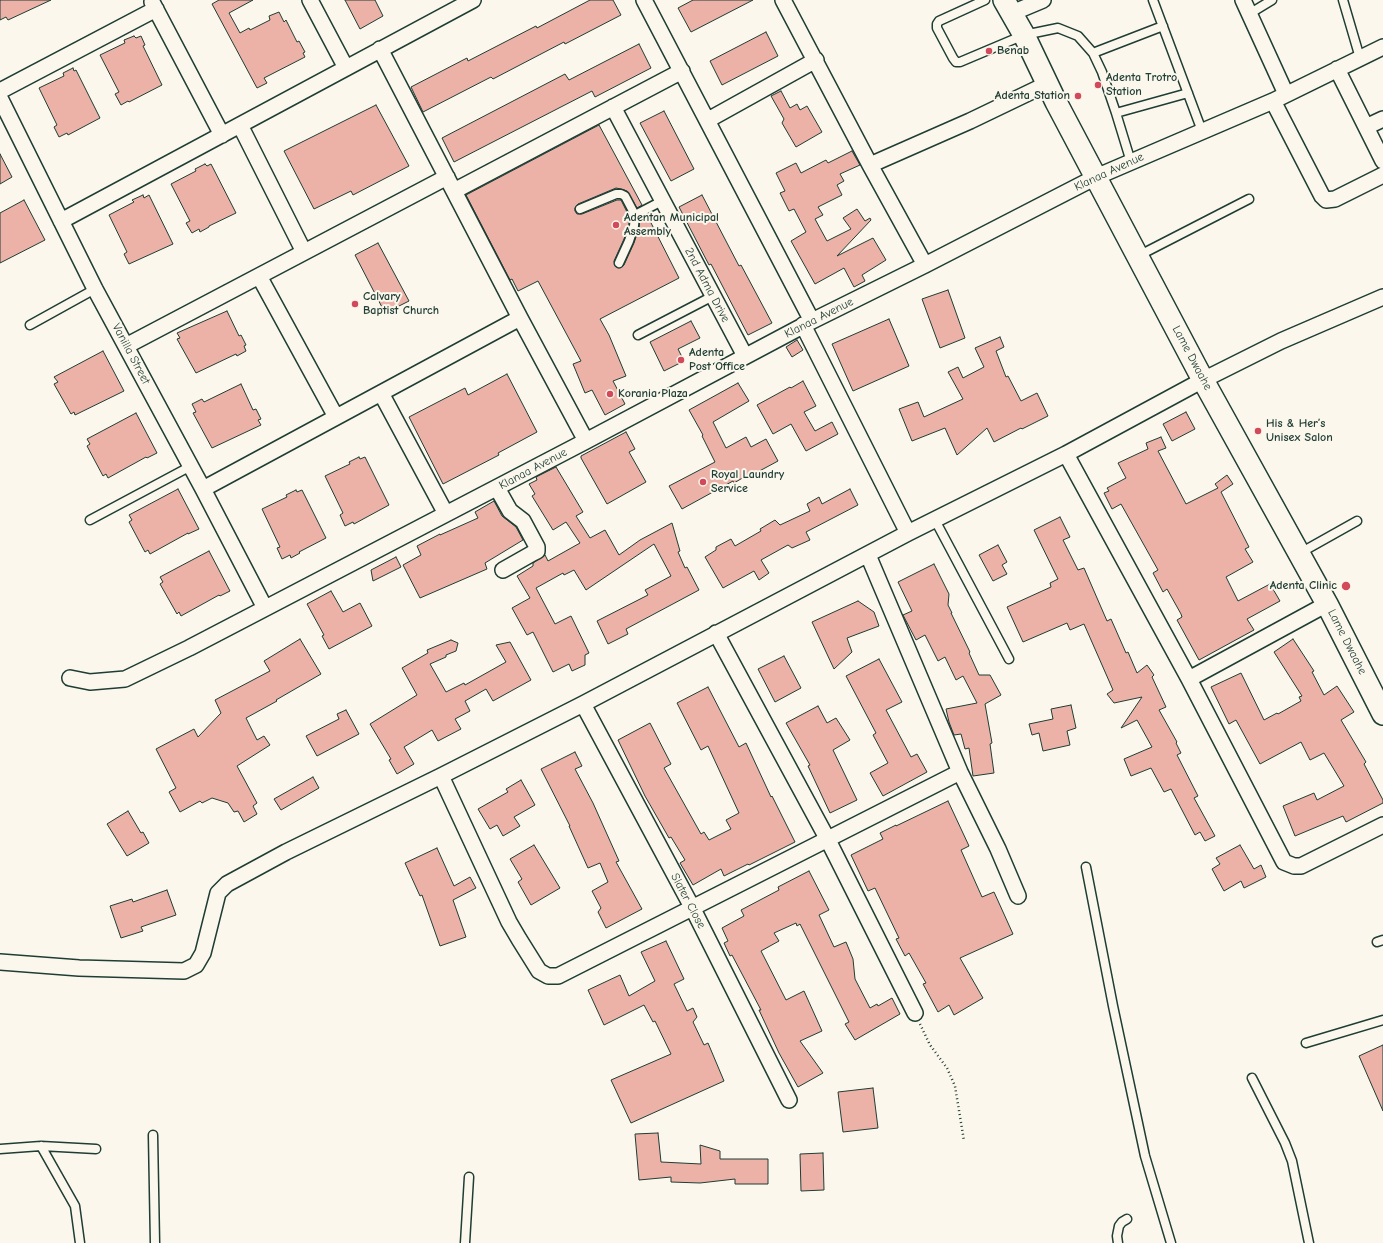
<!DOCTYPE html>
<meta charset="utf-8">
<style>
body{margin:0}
canvas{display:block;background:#fbf7ec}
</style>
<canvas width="1383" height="1243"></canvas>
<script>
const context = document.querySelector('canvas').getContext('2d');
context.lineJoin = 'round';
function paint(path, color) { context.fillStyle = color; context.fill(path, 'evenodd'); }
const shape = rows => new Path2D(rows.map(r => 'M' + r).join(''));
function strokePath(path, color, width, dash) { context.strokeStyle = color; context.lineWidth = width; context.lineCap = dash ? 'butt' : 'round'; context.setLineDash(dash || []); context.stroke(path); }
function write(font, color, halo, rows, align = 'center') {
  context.font = font + ' "Comic Neue",sans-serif'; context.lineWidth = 4; context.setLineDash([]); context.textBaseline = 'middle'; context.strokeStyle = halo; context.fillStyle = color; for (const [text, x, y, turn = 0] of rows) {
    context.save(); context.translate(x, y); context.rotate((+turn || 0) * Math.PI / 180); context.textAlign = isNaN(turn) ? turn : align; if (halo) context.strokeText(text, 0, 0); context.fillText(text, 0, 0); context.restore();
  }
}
const building = shape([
 [0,0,51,0,8,20,6,17,0,20,0,0],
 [219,0,253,0,229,13,240,33,249,28,250,30,270,20,269,16,279,12,284,22,286,20,297,42,299,41,305,52,303,53,305,57,264,78,267,83,257,88,212,4,219,0],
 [345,0,375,0,383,16,360,29,345,0],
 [590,0,613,0,621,15,565,44,564,42,493,79,491,77,423,112,411,87,467,58,468,61,536,26,537,28,590,0],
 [693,0,753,0,691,32,678,8,693,0],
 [766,32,778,56,722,85,710,61,766,32],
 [134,36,136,38,141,36,145,45,143,46,162,85,129,102,128,101,121,105,115,94,119,92,100,55,125,43,124,40,134,36],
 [639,44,651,68,595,97,592,91,454,162,442,138,565,74,569,80,639,44],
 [73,68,74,71,76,70,100,118,68,135,67,133,59,137,54,127,57,125,39,88,64,76,63,73,73,68],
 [781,91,790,108,797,104,800,110,807,106,822,132,796,147,782,123,784,119,771,96,781,91],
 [376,105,409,166,353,195,351,191,314,209,284,151,376,105],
 [664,111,694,169,671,181,640,123,664,111],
 [599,125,642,205,637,208,627,191,621,189,616,188,578,204,575,208,575,211,577,214,582,214,617,200,621,200,629,216,629,225,624,239,614,261,615,266,619,268,624,265,634,243,639,228,640,218,647,215,679,278,600,319,609,335,626,376,613,381,625,404,605,415,592,390,585,393,573,364,581,361,538,281,518,291,512,279,510,280,466,195,599,125],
 [852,151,860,165,840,174,844,181,837,185,842,195,818,207,823,215,815,219,827,241,851,229,843,218,857,209,865,221,870,218,871,220,837,256,873,238,886,260,862,275,865,281,854,287,844,268,815,284,791,241,806,232,794,209,789,211,780,193,785,191,776,173,796,163,801,173,826,160,828,163,852,151],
 [0,154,12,177,0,184,0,154],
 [205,164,207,166,211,164,236,213,209,226,209,227,200,232,199,229,192,233,186,223,190,221,171,184,196,171,195,169,205,164],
 [143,195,144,198,149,195,173,244,129,264,124,254,127,252,109,215,134,202,132,200,143,195],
 [702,195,739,266,741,265,772,323,748,335,711,264,709,265,679,207,702,195],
 [24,200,45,240,0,263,0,213,24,200],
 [378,243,409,301,385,313,355,255,378,243],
 [948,290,965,338,940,348,922,299,948,290],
 [227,311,239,336,241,335,246,345,244,346,246,351,237,356,236,354,196,373,177,339,180,338,177,333,227,311],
 [889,319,909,366,853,391,832,344,889,319],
 [691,321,700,338,678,349,684,361,664,371,650,342,691,321],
 [1000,337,1004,347,996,351,1006,377,1008,376,1021,401,1037,393,1048,416,1022,429,1021,428,994,442,987,428,957,455,945,428,912,441,899,409,918,402,924,417,963,399,948,372,958,367,963,378,984,367,975,348,1000,337],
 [797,340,803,350,792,357,786,347,797,340],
 [103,351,124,391,75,415,74,412,71,414,54,384,58,382,54,377,103,351],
 [507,374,537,432,498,453,499,455,443,484,409,417,465,388,468,395,507,374],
 [803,381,816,406,804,412,815,431,832,422,838,434,806,451,791,424,773,434,757,405,790,387,791,388,803,381],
 [738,383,749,401,713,422,726,448,746,437,751,447,766,439,778,461,752,475,751,473,734,483,733,481,682,509,669,486,715,462,702,436,703,435,689,410,738,383],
 [241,384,253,410,256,409,261,419,258,420,261,425,212,448,193,413,196,412,192,404,202,399,204,402,241,384],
 [1186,412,1195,429,1172,441,1163,424,1186,412],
 [136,413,157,453,147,458,146,457,108,478,106,474,103,476,87,446,90,444,87,439,136,413],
 [626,432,635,449,629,452,646,482,607,504,581,458,581,456,626,432],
 [1161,437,1166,448,1158,451,1186,504,1218,488,1215,484,1227,475,1233,484,1221,492,1249,547,1245,549,1253,562,1226,577,1238,601,1270,584,1280,601,1247,619,1254,630,1199,660,1177,620,1182,617,1181,614,1167,589,1163,592,1153,573,1158,570,1121,504,1112,509,1104,493,1109,491,1107,488,1126,478,1118,463,1148,449,1146,443,1161,437],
 [359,457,360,459,365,457,389,505,354,524,353,522,345,526,340,515,343,513,325,476,350,464,349,462,359,457],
 [556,467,583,512,576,516,590,538,605,530,619,555,640,540,672,523,680,551,678,552,685,568,687,567,699,590,626,629,628,634,608,644,597,621,648,595,645,590,671,576,654,544,586,590,574,570,564,575,563,573,536,588,555,624,571,616,589,653,585,655,585,665,572,671,569,664,553,672,533,632,527,635,512,608,530,598,517,576,533,566,533,563,545,555,548,561,580,543,566,522,553,530,532,496,535,494,529,484,537,480,536,477,556,467],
 [178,489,199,529,188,534,188,533,150,554,148,550,145,552,129,522,132,520,129,515,178,489],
 [850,489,858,505,806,532,810,540,792,548,788,545,761,560,769,573,759,580,754,571,723,588,705,557,716,550,716,547,731,539,735,546,761,531,760,529,775,520,780,525,810,511,807,504,819,497,822,504,850,489],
 [296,490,297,492,302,490,326,538,299,552,300,553,291,558,290,555,282,559,277,548,280,547,262,509,287,497,286,495,296,490],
 [494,501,502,516,516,527,523,540,485,563,487,569,420,598,403,565,421,555,417,546,440,534,440,535,478,518,475,512,494,501],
 [1060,517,1070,537,1063,540,1078,570,1084,568,1107,621,1111,619,1126,653,1128,652,1137,673,1147,665,1154,675,1152,677,1166,707,1159,710,1177,742,1176,743,1181,753,1177,755,1198,796,1194,798,1215,836,1205,841,1200,832,1195,835,1171,789,1164,792,1151,768,1131,776,1124,759,1152,747,1137,720,1121,728,1142,697,1114,703,1107,694,1113,690,1084,624,1070,630,1067,623,1023,642,1007,607,1051,587,1050,583,1058,579,1034,530,1060,517],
 [998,545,1007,562,1002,565,1007,574,993,581,979,555,998,545],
 [209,551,230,591,220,596,219,595,181,616,179,612,177,614,160,584,163,582,160,577,209,551],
 [396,557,401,567,373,581,371,570,396,557],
 [934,564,949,594,948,605,952,613,951,613,970,652,969,653,979,675,990,675,1001,695,985,704,992,743,990,744,994,773,973,776,969,748,965,749,961,734,954,735,949,722,946,709,977,703,963,676,956,680,945,657,938,661,925,635,916,640,903,615,912,611,898,582,934,564],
 [331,591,343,612,360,603,372,626,329,649,322,636,324,635,307,604,331,591],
 [858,601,874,612,879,626,847,638,852,652,834,669,812,622,858,601],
 [300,639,321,674,276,700,277,701,246,718,257,740,264,736,270,745,237,766,257,803,253,806,257,814,244,822,238,811,234,812,228,803,212,798,202,803,200,801,180,812,169,792,176,788,156,749,194,729,198,737,221,713,215,700,270,671,264,661,300,639],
 [1293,639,1314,671,1312,672,1324,695,1337,686,1354,712,1341,720,1366,762,1364,764,1383,800,1383,803,1346,822,1343,816,1295,836,1283,806,1314,793,1317,800,1344,786,1324,753,1310,760,1301,742,1260,764,1236,720,1229,724,1211,687,1241,673,1264,720,1277,713,1278,714,1301,701,1299,697,1302,696,1274,652,1293,639],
 [451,640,458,643,456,651,446,655,446,657,430,664,446,692,464,683,465,685,506,662,496,645,510,642,531,680,493,701,486,689,465,701,470,711,455,719,461,729,438,741,432,730,404,747,414,764,397,774,389,760,391,759,370,724,417,695,402,668,428,653,427,650,451,640],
 [784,656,801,688,775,702,758,669,784,656],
 [879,659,902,702,886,710,911,757,917,754,927,772,883,796,870,773,888,763,873,735,876,733,846,676,879,659],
 [708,687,739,747,746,743,771,797,772,796,795,842,749,865,748,864,724,876,721,869,693,885,680,863,685,860,671,837,669,838,645,796,618,740,650,723,671,764,664,768,701,834,704,832,709,840,731,829,726,820,739,813,708,746,701,750,677,703,708,687],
 [1071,705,1076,728,1067,731,1070,745,1043,751,1039,733,1032,735,1029,724,1053,719,1051,709,1071,705],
 [818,706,827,723,836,718,850,740,833,750,857,800,830,813,808,766,810,765,786,723,818,706],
 [346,710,359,734,317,756,306,736,339,719,337,714,346,710],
 [575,752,582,766,575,769,593,803,619,861,616,862,642,909,606,928,598,912,601,908,592,891,608,882,600,863,588,868,569,826,570,826,541,769,575,752],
 [313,777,319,788,281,810,274,799,313,777],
 [521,780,535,805,514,817,520,826,503,836,497,825,490,829,478,809,508,792,506,789,521,780],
 [948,801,969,846,961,850,982,897,994,892,1013,934,960,958,983,998,954,1015,949,1005,938,1012,923,984,926,983,909,953,905,956,896,939,899,938,875,888,868,891,851,855,883,839,880,833,896,825,896,826,948,801],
 [128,811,141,833,143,832,149,843,127,856,107,824,128,811],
 [534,845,560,888,531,905,518,882,522,879,510,859,534,845],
 [1240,845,1254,869,1261,865,1266,877,1244,888,1241,881,1224,891,1212,869,1220,864,1216,858,1240,845],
 [437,848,454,886,470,877,476,888,453,900,466,937,440,946,422,895,420,896,405,863,437,848],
 [809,871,829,910,819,915,834,947,846,942,853,959,855,979,870,1008,877,1004,878,1006,892,998,900,1014,855,1040,845,1024,849,1022,800,924,797,926,796,923,774,933,779,941,761,951,786,1000,804,991,822,1031,800,1041,823,1073,798,1087,779,1053,759,1010,761,1010,732,955,730,956,724,943,728,941,722,928,744,916,741,910,779,890,778,887,809,871],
 [167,890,176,915,141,927,143,931,121,938,110,906,132,899,133,902,167,890],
 [666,941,684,979,674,984,687,1011,693,1008,697,1017,693,1022,704,1045,708,1043,724,1081,631,1123,611,1080,671,1054,655,1021,653,1022,644,1005,604,1025,588,990,620,975,629,996,655,981,641,952,666,941],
 [1383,1045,1383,1111,1359,1056,1383,1045],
 [873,1088,878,1128,843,1132,838,1092,873,1088],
 [658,1133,661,1162,701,1164,700,1145,720,1151,720,1159,768,1159,768,1184,735,1184,735,1179,700,1183,671,1182,671,1177,639,1180,635,1134,658,1133],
 [823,1153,824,1190,801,1191,800,1154,823,1153]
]);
paint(building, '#ecb2a8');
strokePath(building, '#1f3d34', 1);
const lane = shape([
 [985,0,939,21,937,24,937,28,953,58,956,62,960,62,1024,35,1058,28,1078,36,1093,53,1102,72,1116,113,1131,162],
 [1153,0,1202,131],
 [1343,0,1360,58],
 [1249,14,1272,0],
 [1093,53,1163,26],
 [1116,113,1188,93],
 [580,209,616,194,621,194,625,196,635,215],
 [1138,256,1249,199],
 [619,263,629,241,634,226,635,215,662,201],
 [30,325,95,289],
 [638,335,713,296],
 [90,520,191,466],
 [935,520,1009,659],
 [1300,553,1357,521],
 [1086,867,1113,1006,1145,1156,1171,1243],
 [1377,942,1383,940],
 [1306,1043,1383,1020],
 [1252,1078,1285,1143,1292,1161,1309,1243],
 [153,1135,155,1243],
 [41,1146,75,1206,80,1243],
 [0,1149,41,1146,96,1149],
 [465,1243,469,1177],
 [1118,1243,1117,1236,1119,1226,1122,1222,1127,1219]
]);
const street = shape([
 [310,0,346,68],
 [644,0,812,321],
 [783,0,870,165,925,265],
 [1243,0,1286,94],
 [152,2,222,135],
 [1012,13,1043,0],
 [380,49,520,318,586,441],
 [1337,69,1383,161],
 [0,91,156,9],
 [0,98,95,289,203,489,265,608],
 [1273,101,1322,196,1326,200,1335,199,1383,175],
 [613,107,745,356],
 [708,120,816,60],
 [240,125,304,252],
 [1366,127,1383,119],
 [870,165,970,121,1047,84],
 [454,191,682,71],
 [61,221,473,0],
 [259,276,336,417],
 [803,325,908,533],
 [126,346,447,177],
 [381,393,446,514],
 [1066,454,1189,679,1284,862,1294,866,1301,866,1383,825],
 [497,488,510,511,523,521,537,547,537,551,533,553,503,570],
 [203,489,520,318],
 [868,555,960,772,998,849,1018,896],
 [716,633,828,840,915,1013],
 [70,678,90,682,125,679,189,648,586,441,812,321,925,265,1096,177,1273,101,1383,47],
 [1189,679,1327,604],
 [583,704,693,909,789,1100],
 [441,776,509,922,519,939,539,971,548,976,558,976,960,772],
 [0,962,79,968,184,971,196,965,203,953,218,893,227,884,286,852,441,776,583,704,908,533,1066,454,1203,380,1281,341,1383,297]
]);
const secondary = shape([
 [1004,0,1024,35,1056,102,1203,380,1327,604,1383,714]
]);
strokePath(lane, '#1f3d34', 11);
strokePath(street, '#1f3d34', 18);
strokePath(secondary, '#1f3d34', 24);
strokePath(shape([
 [920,1024,930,1045,947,1068,955,1086,964,1141]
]), '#1f3d34', 2.5, [1, 3]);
strokePath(lane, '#fbf7ec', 8);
strokePath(street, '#fbf7ec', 15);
strokePath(secondary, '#fbf7ec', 21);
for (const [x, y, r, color] of [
 [989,51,4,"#d1495b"],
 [1098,85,4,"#d1495b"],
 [1078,96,4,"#d1495b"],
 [616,225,4,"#d1495b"],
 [355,304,4,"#d1495b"],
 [681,360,4,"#d1495b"],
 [610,394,4,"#d1495b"],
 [1258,431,4,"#d1495b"],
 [703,482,4,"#d1495b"],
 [1346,586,5,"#d1495b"]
]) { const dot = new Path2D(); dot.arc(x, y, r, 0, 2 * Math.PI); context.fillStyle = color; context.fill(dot); strokePath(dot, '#fbf7ec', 1.5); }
write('bold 12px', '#1f3d34', '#fbf7ec', [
 ["Benab",997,51],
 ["Adenta Trotro",1106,78],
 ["Station",1106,92],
 ["Adenta Station",1070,96,"right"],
 ["Adentan Municipal",624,218],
 ["Assembly",624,232],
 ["Calvary",363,297],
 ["Baptist Church",363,311],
 ["Adenta",689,353],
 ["Post Office",689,367],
 ["Korania Plaza",618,394],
 ["His & Her’s",1266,424],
 ["Unisex Salon",1266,438],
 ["Royal Laundry",711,475],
 ["Service",711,489],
 ["Adenta Clinic",1337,586,"right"]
], 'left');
write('12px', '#1f3d34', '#fbf7ec', [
 ["Klanaa Avenue",1109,172,-25],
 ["2nd Adma Drive",707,285,62],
 ["Klanaa Avenue",819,318,-27],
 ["Vanilla Street",131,354,62],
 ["Lame Dwaahe",1192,358,62],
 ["Klanaa Avenue",533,469,-28],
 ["Lame Dwaahe",1347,642,63],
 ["Slater Close",688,901,62]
]);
</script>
